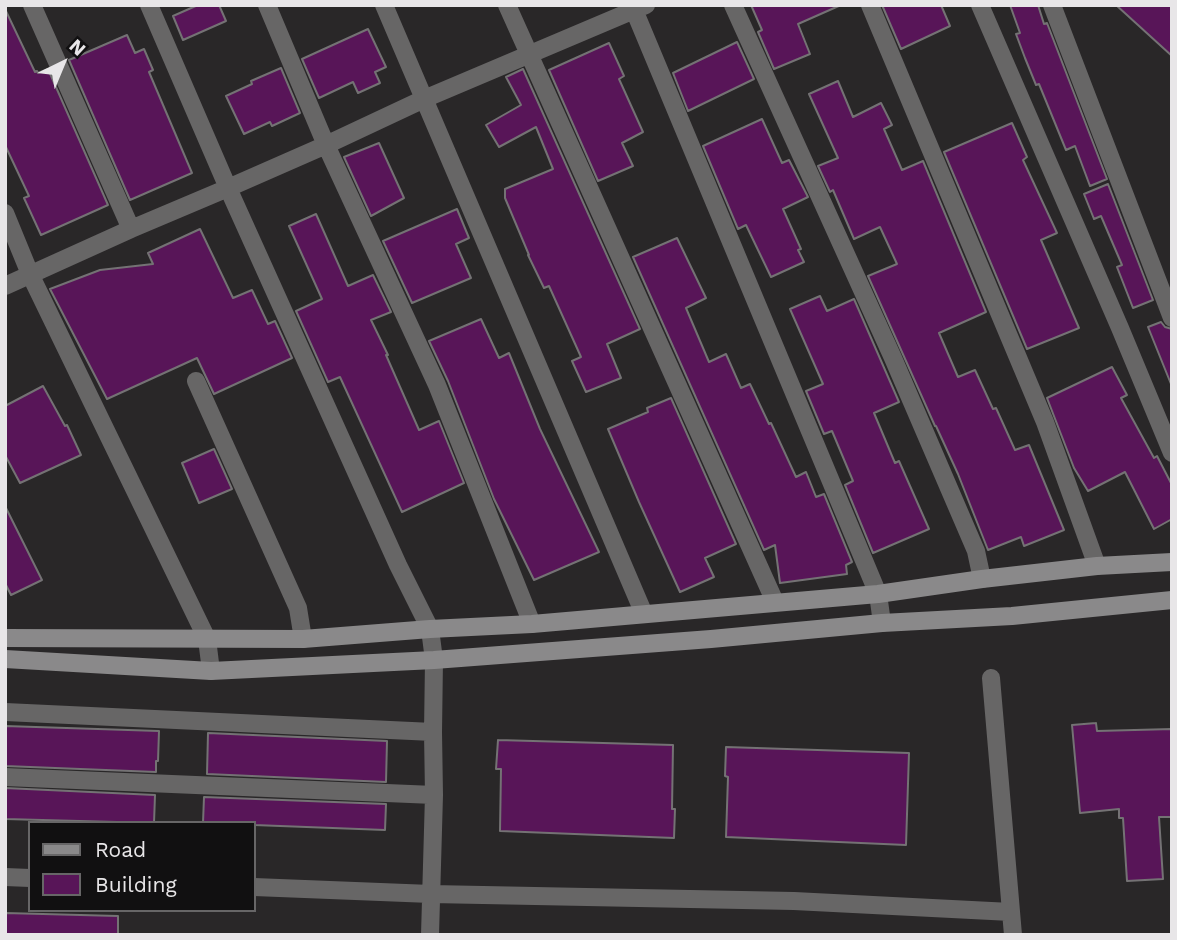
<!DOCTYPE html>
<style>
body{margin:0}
#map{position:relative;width:1177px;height:940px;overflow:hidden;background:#292728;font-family:"Work Sans",sans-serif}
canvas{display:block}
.frame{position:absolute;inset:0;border:7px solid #e8e6e8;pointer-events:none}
.legend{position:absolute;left:28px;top:821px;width:228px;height:91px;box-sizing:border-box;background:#111011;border:2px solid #676667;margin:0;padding:9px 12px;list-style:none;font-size:21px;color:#e8e6e8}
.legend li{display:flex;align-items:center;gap:14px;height:35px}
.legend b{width:35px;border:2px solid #676667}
.north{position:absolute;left:28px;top:28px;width:70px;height:70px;-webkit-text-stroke:5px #111011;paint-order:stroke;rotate:43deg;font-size:19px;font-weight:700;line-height:28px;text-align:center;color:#e8e6e8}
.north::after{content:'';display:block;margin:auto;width:24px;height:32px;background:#e8e6e8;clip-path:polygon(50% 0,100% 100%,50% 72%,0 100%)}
</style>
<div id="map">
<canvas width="1177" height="940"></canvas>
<div class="frame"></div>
<ul class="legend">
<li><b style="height:9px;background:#8a898a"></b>Road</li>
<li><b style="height:19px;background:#581558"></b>Building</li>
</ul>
<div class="north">N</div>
</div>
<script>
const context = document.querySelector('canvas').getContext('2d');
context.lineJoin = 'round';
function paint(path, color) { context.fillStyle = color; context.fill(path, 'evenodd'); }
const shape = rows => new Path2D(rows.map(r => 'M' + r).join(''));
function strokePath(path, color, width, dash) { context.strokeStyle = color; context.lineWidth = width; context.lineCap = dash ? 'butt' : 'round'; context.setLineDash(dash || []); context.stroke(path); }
const building = shape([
 [198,5,219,5,226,21,183,40,173,16,198,5],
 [751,5,841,5,798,24,810,54,774,69,758,32,762,30,751,5],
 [882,5,941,5,950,26,901,49,882,5],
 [1010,5,1038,5,1044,24,1047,23,1107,179,1090,186,1075,146,1066,150,1039,84,1036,85,1025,58,1016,34,1020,33,1010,5],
 [1116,5,1172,5,1172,56,1116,5],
 [5,9,35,72,37,71,38,73,48,69,108,205,41,235,24,198,29,196,5,145,5,9],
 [368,29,386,67,375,72,380,83,358,93,353,82,319,98,302,59,368,29],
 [127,35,135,53,144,49,153,70,149,72,192,173,130,200,69,60,127,35],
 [737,42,754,79,688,111,673,73,737,42],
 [609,43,624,76,619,79,643,132,622,143,633,166,598,181,549,70,609,43],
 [281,68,300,113,272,126,270,122,244,134,226,96,252,84,251,81,281,68],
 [523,69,640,329,607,344,621,378,586,392,572,361,581,357,549,286,544,288,528,255,529,255,505,198,505,189,553,169,536,127,499,147,486,125,521,105,506,77,523,69],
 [838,81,853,117,881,103,892,125,884,129,902,170,923,161,986,312,939,333,958,377,975,370,993,409,996,408,1015,450,1029,445,1064,530,1024,546,1021,537,988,550,958,474,936,426,935,426,868,276,897,264,880,227,854,239,833,190,830,192,818,166,838,158,809,94,838,81],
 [762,119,782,163,789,160,808,197,783,209,801,249,798,250,804,262,771,277,746,225,738,229,703,146,762,119],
 [1012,123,1027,157,1023,160,1057,233,1041,240,1079,328,1027,349,944,152,1012,123],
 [379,143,404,198,371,216,344,157,379,143],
 [1108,184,1153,300,1133,308,1117,267,1122,265,1101,216,1094,219,1084,194,1108,184],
 [457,209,469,238,456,244,471,278,412,303,383,241,457,209],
 [316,214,348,286,373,275,391,312,371,320,388,355,386,355,419,430,439,421,464,483,402,512,340,377,328,382,296,311,322,299,289,226,316,214],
 [200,229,233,298,252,290,268,324,275,321,292,358,214,394,197,358,107,399,50,289,100,270,153,264,148,253,200,229],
 [677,238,706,298,686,308,709,362,726,354,741,388,750,384,769,424,771,423,796,477,806,472,816,497,824,494,852,562,846,565,847,574,780,583,775,545,764,550,633,257,677,238],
 [820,296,827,311,854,299,899,402,874,413,895,463,899,461,929,529,873,553,845,485,853,481,832,431,824,434,806,391,823,384,790,309,820,296],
 [481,319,499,358,509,353,540,429,599,552,534,580,494,499,448,381,429,341,481,319],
 [1161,322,1165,327,1172,329,1171,384,1148,327,1161,322],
 [1112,367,1127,395,1121,398,1154,458,1157,456,1172,485,1172,519,1154,529,1125,472,1088,491,1074,468,1047,398,1112,367],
 [43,386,65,426,67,425,81,455,20,483,5,455,5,406,43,386],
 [671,398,736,544,705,558,714,577,680,592,639,502,608,429,648,412,647,408,671,398],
 [214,449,232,489,199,503,182,463,214,449],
 [5,506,42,580,11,595,5,583,5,506],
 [1096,723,1097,731,1172,729,1172,817,1159,817,1163,879,1127,881,1123,818,1119,818,1119,809,1080,813,1072,725,1096,723],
 [5,726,159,731,158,761,156,761,156,772,5,766,5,726],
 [208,733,387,741,386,782,207,774,208,733],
 [498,740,673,745,672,809,675,809,674,838,500,831,501,769,496,769,498,740],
 [726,747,909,753,906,845,726,837,728,777,725,776,726,747],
 [5,788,155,795,154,823,5,819,5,788],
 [204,797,386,804,385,830,254,825,254,823,203,823,204,797],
 [5,913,118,916,118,935,5,935,5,913]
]);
paint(building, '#581558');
strokePath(building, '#747274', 2);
strokePath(shape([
 [32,5,131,229],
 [149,5,228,188,398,565,430,629,434,660,433,732,434,795,430,935],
 [267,5,326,145,437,385,532,624],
 [384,5,644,614],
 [507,5,775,602],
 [632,5,878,594,882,623],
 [733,5,893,358,976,551,982,579],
 [870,5,1045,422,1097,566],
 [980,5,1120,328,1172,453],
 [1052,5,1172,318],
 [5,213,30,274,207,639,211,671],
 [5,286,131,229,228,188,326,145,424,99,646,5],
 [196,381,298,608,303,639],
 [991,678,1013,935],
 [5,712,433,732],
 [5,777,434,795],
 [5,877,30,878],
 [254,887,431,894,794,901,1011,912]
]), '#676666', 18);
strokePath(shape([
 [5,638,303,639,430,629,532,624,878,594,982,579,1097,566,1172,562],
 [5,659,211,671,434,660,711,639,882,623,1012,616,1172,600]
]), '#8a898a', 18);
</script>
